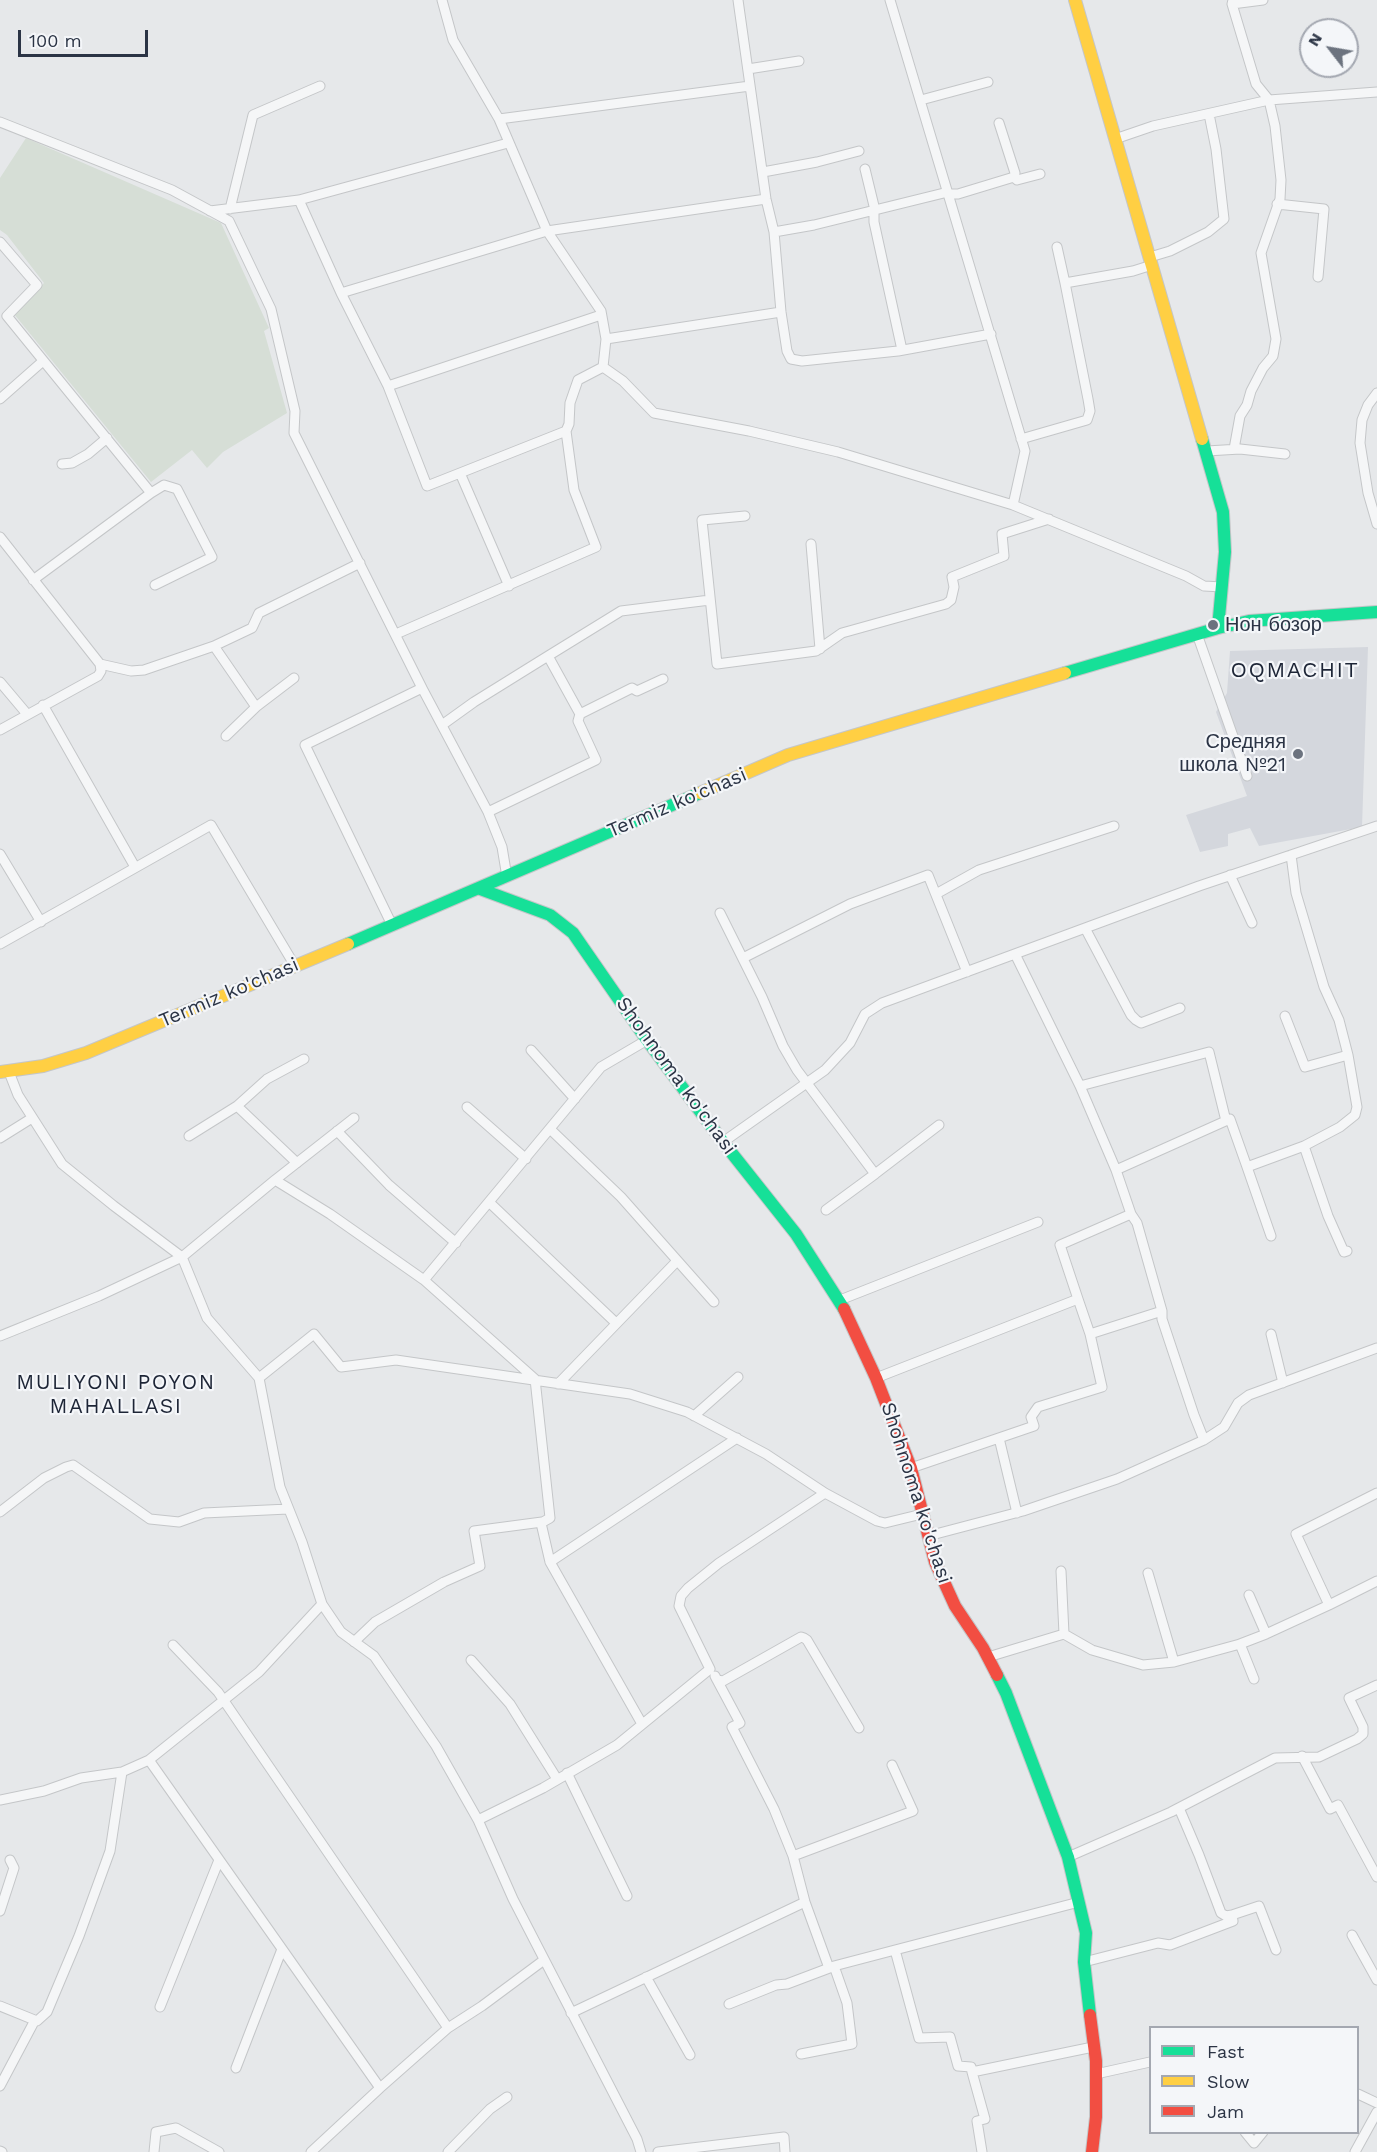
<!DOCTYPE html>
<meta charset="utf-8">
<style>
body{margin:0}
#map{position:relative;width:1377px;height:2152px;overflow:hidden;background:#e6e8ea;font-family:"Work Sans",sans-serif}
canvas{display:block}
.legend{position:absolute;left:1149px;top:2026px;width:210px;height:108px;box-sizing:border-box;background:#f4f6f9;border:2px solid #a4a8b1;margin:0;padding:8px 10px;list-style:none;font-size:18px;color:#2b3445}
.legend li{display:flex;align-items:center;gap:12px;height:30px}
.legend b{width:30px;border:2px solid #a4a8b1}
.north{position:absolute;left:1299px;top:18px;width:60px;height:60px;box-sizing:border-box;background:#f4f6f9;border:2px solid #a4a8b1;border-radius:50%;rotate:301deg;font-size:16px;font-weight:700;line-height:24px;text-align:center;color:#2b3445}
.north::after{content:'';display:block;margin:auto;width:21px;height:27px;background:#6c737f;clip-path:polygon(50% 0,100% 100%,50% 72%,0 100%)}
.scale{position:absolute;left:18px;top:30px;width:130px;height:27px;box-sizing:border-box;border:3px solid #2b3445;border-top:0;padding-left:8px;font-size:18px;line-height:21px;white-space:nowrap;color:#2b3445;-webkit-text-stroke:4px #f4f6f9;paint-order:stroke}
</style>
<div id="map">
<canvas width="1377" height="2152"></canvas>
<ul class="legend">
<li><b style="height:8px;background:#16e098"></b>Fast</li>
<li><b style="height:8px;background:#ffcf43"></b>Slow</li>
<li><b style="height:8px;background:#f24e42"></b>Jam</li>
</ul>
<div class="north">N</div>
<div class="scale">100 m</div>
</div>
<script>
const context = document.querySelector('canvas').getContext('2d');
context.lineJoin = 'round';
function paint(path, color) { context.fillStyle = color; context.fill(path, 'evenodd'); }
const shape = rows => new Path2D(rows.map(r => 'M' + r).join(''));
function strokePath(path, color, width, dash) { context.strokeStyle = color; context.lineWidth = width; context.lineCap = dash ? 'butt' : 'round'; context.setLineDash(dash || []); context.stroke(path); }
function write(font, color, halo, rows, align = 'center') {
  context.font = font + ' "Work Sans",sans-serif'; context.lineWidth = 4.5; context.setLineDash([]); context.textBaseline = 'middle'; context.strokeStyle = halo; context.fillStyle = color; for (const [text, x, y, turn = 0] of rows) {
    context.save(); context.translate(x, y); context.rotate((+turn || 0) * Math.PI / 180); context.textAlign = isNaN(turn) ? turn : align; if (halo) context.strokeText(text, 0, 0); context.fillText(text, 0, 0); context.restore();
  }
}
paint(shape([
 [1368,647,1362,827,1259,846,1250,828,1228,834,1228,846,1200,852,1186,815,1247,796,1216,712,1227,693,1230,651]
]), '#d4d7dd');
paint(shape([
 [26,138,221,223,269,328,264,331,287,413,223,452,207,468,192,450,151,482,14,314,44,283,7,235,0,230,0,178]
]), '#d6ded6');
const street = shape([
 [442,0,453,40,499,119,547,231,601,311,606,339,603,367],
 [738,0,766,199,774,232,781,312,787,351,791,359,802,361,898,351,991,334],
 [890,0,1025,451,1013,505],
 [1233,0,1232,4,1256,84,1269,100,1275,126,1281,180,1280,199,1261,253,1276,339,1273,356,1263,368,1251,391,1247,405,1240,416,1234,449],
 [1232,4,1263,0],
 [748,69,799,61],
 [921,100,988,82],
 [499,119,750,86],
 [0,122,172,190,229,221,271,309,295,411,294,433,422,688,488,812,502,847,507,877],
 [999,123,1015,173,1014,177],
 [1115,139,1153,126,1269,100,1377,92],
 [865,169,874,206,874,222,902,350],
 [763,172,817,162,859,151],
 [949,194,958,194,1014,177,1017,180,1040,174],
 [299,200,341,293,388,386,427,486,460,473,509,586],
 [1277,204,1324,209,1318,277],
 [230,209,253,115,320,86],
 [210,211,299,200,508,143],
 [774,232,814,225,948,192],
 [0,242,37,285,7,316,151,493,164,485,177,489,212,557,155,585],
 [1057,247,1065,283,1133,271,1152,265],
 [1150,257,1170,251,1208,232,1224,219,1216,149,1209,114],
 [341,293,547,231,766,199],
 [606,339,781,312],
 [388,386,601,315],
 [1377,393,1368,405,1362,420,1360,443,1368,493,1377,524],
 [0,399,43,361],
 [1021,439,1087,420,1090,411,1088,399,1065,283],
 [1207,451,1240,449,1285,454],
 [62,464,72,463,88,454,107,438],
 [460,473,566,431],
 [745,516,702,520,717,664,816,651,842,633,946,604,951,600,954,587,952,577,1004,556,1002,534,1049,519],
 [0,537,100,664,101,671,98,676,0,730],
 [811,544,820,649],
 [33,580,151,493],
 [396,634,596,547,574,490,566,431,569,424,570,403,578,380,603,367,623,381,654,413,749,431,838,452,1013,505,1186,576,1204,586,1222,587],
 [1197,634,1247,776],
 [548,656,621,611,710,600],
 [100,664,131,671,144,670,214,646],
 [0,682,27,714],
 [43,705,135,867],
 [256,707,214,646,252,628,259,613,360,563],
 [442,725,474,702,548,656,580,714,632,688,637,691,663,679],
 [226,736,256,707,294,678],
 [488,812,596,760,578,721,580,714],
 [0,854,41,922],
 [1291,855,1296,893,1324,987,1339,1020,1348,1055],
 [1230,875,1252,923],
 [936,894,979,870,1114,826],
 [720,913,762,997,783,1046,797,1070,875,1174,939,1125],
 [392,925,305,745,422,688],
 [1085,928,1131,1015,1136,1020,1141,1023,1180,1008],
 [0,944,211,825,295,966],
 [1015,954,1080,1086,1209,1052,1226,1121],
 [743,958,850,904,928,875,967,972],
 [531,1050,575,1099],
 [9,1072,18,1095,62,1164,114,1206,182,1257,207,1318,259,1378,280,1487,302,1542,322,1604,341,1632,374,1656,436,1746,478,1820,513,1899,637,2139,641,2152],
 [1080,1086,1116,1170,1230,1119,1247,1167,1304,1146,1340,1127,1355,1115,1357,1107,1348,1055,1305,1067,1285,1016],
 [237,1106,267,1079,304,1059],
 [467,1107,526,1159],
 [550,1129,621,1197,714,1302],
 [337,1131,389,1185,456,1243],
 [189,1136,237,1106,297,1163],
 [0,1138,32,1118],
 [723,1142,825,1070,850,1043,865,1014,882,1003,1199,886,1377,826],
 [1304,1146,1328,1216,1344,1252,1347,1251],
 [1247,1167,1271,1236],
 [275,1180,330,1214,424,1280,535,1379,550,1518,541,1523,550,1562],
 [490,1203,616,1323],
 [826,1210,875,1174],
 [1131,1214,1137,1223,1162,1311,1162,1319,1194,1415,1204,1440],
 [424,1280,601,1067,647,1040],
 [1078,1299,1090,1334,1162,1311],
 [840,1300,1038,1222],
 [1271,1334,1283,1383],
 [0,1336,99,1296,182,1257,275,1180,354,1118],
 [259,1378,314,1334,341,1367,396,1360,630,1394,687,1412,766,1454,825,1493],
 [876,1378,1078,1299,1060,1245,1131,1214,1116,1170],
 [558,1384,677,1261],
 [694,1416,738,1377],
 [999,1438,1017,1513],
 [911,1468,1034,1426,1031,1417,1038,1407,1102,1387,1090,1334],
 [0,1512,44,1478,66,1467,73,1465,150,1519,179,1522,204,1513,288,1509],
 [928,1536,1023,1511,1117,1479,1204,1440,1224,1427,1238,1403,1249,1395,1377,1348],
 [1061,1571,1064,1634],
 [1148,1573,1174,1662],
 [1329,1605,1377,1581],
 [1266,1634,1329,1605,1296,1534,1377,1493],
 [354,1642,375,1622,444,1582,480,1566,474,1531,542,1522],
 [1240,1644,1266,1634,1249,1595],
 [173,1645,218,1692,448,2028],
 [988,1657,1064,1634,1092,1650,1143,1665,1174,1662,1240,1644,1254,1679],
 [471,1660,510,1704,557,1779],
 [715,1676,717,1680,723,1681,801,1637,804,1638,807,1640,859,1728],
 [717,1680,740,1723,732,1727,774,1809,793,1856,805,1902,829,1968],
 [642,1724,550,1562,737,1438],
 [1302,1756,1330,1809,1338,1805,1377,1877],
 [149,1760,380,2088,448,2028,482,2006,544,1960],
 [567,1773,627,1896],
 [0,1800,44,1791,81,1778,122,1772,149,1760,259,1672,322,1604],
 [1179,1808,1199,1855,1221,1913,1226,1916,1232,1915,1259,1906,1276,1950],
 [478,1820,543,1788,617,1745,710,1669,679,1606,681,1596,688,1588,719,1563,825,1493,877,1521,885,1523,922,1514],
 [793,1856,913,1811,892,1765],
 [1068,1857,1171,1812,1275,1758,1319,1757,1357,1739,1363,1734,1363,1727,1349,1698,1377,1685],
 [1079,1902,895,1950,919,2038,950,2037,958,2066,971,2067,972,2072,1093,2047],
 [0,1911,14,1868,10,1860],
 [1352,1935,1377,1980],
 [1084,1962,1158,1943,1170,1945,1233,1921,1232,1915],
 [646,1977,690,2055],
 [729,2004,776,1985,787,1984,832,1967],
 [0,2006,37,2021,47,2012,79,1936,110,1851,122,1772],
 [160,2007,219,1860],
 [571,2013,805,1902],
 [801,2054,852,2044,847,2003,834,1966,895,1950],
 [236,2068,282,1949],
 [972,2072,985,2119,977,2121,982,2152],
 [1096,2074,1150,2062],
 [0,2086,35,2020],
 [1358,2094,1377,2103],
 [1245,2132,1254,2143,1263,2132],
 [0,2151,2,2152],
 [154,2152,156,2132,176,2128,219,2152],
 [311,2152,380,2088],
 [448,2152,490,2109,507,2097],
 [658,2152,784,2137,785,2152],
 [1355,2152,1377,2112]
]);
const fast = shape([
 [1202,439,1223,512,1225,552,1218,628],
 [1065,673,1218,628,1249,621,1377,612],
 [480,889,550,915,573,933,647,1040,723,1142,796,1234,844,1309],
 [348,944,700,793],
 [997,1675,1006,1693,1068,1857,1086,1933,1084,1962,1090,2015]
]);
const slow = shape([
 [1075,0,1202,439],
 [700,793,788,755,1065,673],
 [0,1072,43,1066,86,1053,348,944]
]);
const jam = shape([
 [844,1309,876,1378,911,1468,935,1562,955,1606,983,1648,997,1675],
 [1090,2015,1096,2061,1096,2117,1092,2152]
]);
strokePath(street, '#c4c6c8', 11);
strokePath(fast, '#c4c6c8', 14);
strokePath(slow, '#c4c6c8', 14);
strokePath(jam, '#c4c6c8', 14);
strokePath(street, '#f5f6f7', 9);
strokePath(fast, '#16e098', 12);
strokePath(slow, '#ffcf43', 12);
strokePath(jam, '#f24e42', 12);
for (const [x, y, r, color] of [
 [1213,625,6,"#6c737f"],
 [1298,754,6,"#6c737f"]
]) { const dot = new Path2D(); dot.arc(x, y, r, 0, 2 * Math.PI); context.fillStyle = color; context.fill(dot); strokePath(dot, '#f4f6f9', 2); }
write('20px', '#2b3445', '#f4f6f9', [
 ["Нон бозор",1225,625],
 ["Средняя",1286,742,"right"],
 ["школа №21",1286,765,"right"]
], 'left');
write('20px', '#2b3445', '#f4f6f9', [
 ["Termiz ko'chasi",677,803,-23],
 ["Termiz ko'chasi",229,993,-23],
 ["Shohnoma ko'chasi",676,1076,54],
 ["Shohnoma ko'chasi",916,1493,72]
]);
context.letterSpacing = '1.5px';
write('21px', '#1d2536', '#f4f6f9', [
 ["MULIYONI POYON",116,1383],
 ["MAHALLASI",116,1407]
]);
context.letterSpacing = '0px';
context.letterSpacing = '1.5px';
write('22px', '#1d2536', '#f4f6f9', [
 ["OQMACHIT",1295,671]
]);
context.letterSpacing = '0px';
</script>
